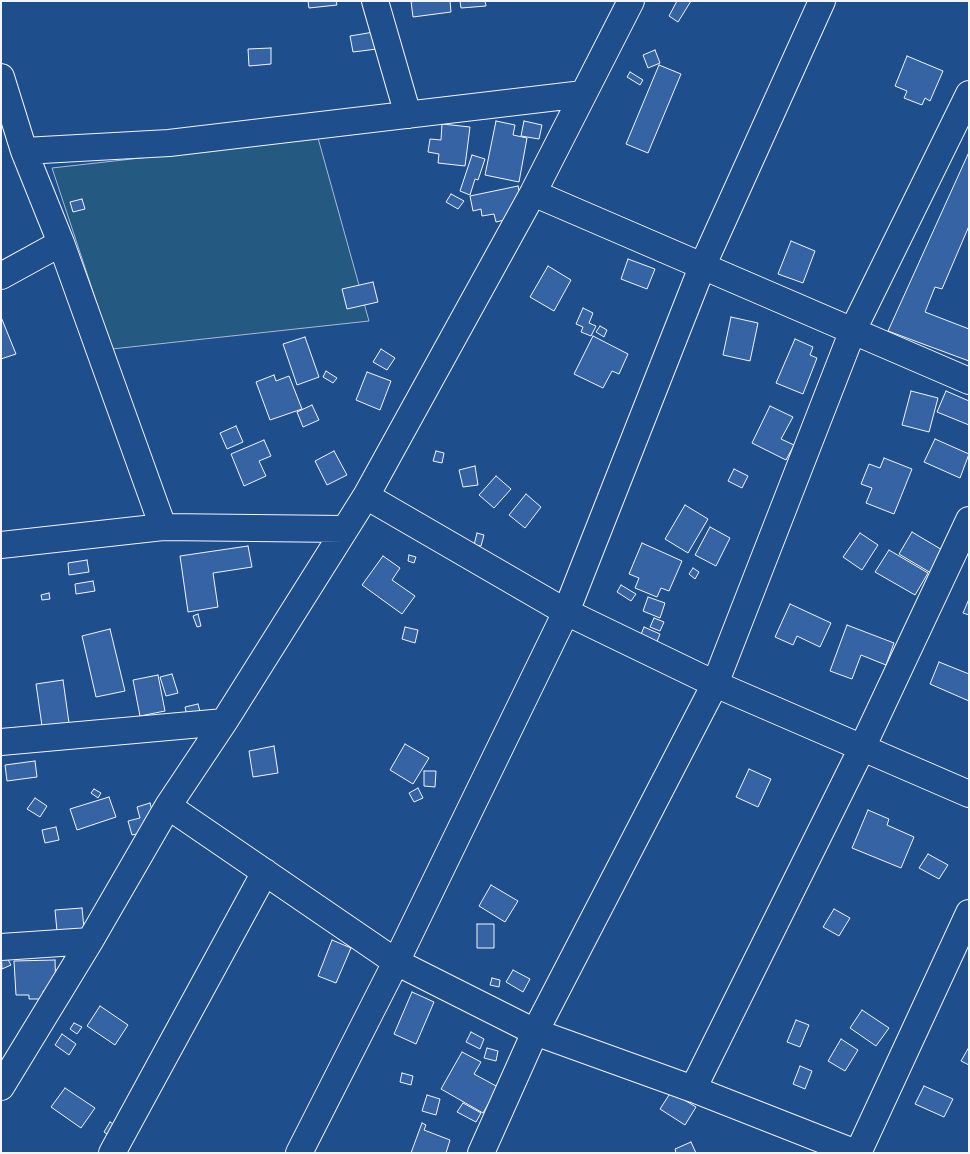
<!DOCTYPE html>
<style>
body{margin:0}
#map{position:relative;width:970px;height:1154px;overflow:hidden;background:#1f4e8c;font-family:Rubik,sans-serif}
canvas{display:block}
.frame{position:absolute;inset:0;border:2px solid #f2f6ff;pointer-events:none}
</style>
<div id="map">
<canvas width="970" height="1154"></canvas>
<div class="frame"></div>
</div>
<script>
const context = document.querySelector('canvas').getContext('2d');
context.lineJoin = 'round';
function paint(path, color) { context.fillStyle = color; context.fill(path, 'evenodd'); }
const shape = rows => new Path2D(rows.map(r => 'M' + r).join(''));
function strokePath(path, color, width, dash) { context.strokeStyle = color; context.lineWidth = width; context.lineCap = dash ? 'butt' : 'round'; context.setLineDash(dash || []); context.stroke(path); }
const green = shape([
 [318,138,369,321,112,349,52,168,318,138]
]);
paint(green, '#245a82');
strokePath(green, '#a8bbd7', 1);
const building = shape([
 [308,1,336,1,337,5,309,8,308,1],
 [411,1,450,1,451,12,413,17,411,1],
 [460,1,485,1,486,6,461,8,460,1],
 [677,1,691,1,678,22,669,16,677,1],
 [374,32,377,49,353,52,350,36,374,32],
 [271,48,271,64,249,66,248,49,271,48],
 [655,50,660,63,648,68,643,55,655,50],
 [907,56,943,71,930,101,925,98,922,105,904,98,907,91,895,86,907,56],
 [659,65,681,74,648,153,626,144,659,65],
 [630,72,643,80,640,85,627,77,630,72],
 [496,121,515,125,513,135,527,138,519,182,485,175,496,121],
 [524,121,542,125,539,139,521,136,524,121],
 [442,124,470,127,465,166,438,163,439,154,428,152,430,139,441,140,442,124],
 [969,152,969,226,942,289,935,287,925,312,969,329,969,361,888,331,969,152],
 [472,155,485,159,478,180,475,179,470,195,460,191,472,155],
 [518,186,523,208,513,218,496,222,494,214,482,216,481,209,473,211,470,196,518,186],
 [451,194,464,201,458,209,446,202,451,194],
 [82,199,85,209,73,212,70,202,82,199],
 [791,241,815,251,803,283,778,274,791,241],
 [628,259,655,269,647,289,621,279,628,259],
 [548,266,571,280,554,311,530,297,548,266],
 [373,282,378,302,347,309,342,289,373,282],
 [583,308,593,313,589,323,596,326,591,336,581,332,583,327,576,324,583,308],
 [1,317,16,354,1,359,1,317],
 [731,317,758,323,750,361,723,355,731,317],
 [600,326,607,330,604,337,596,332,600,326],
 [593,336,628,354,619,374,612,371,603,388,574,374,593,336],
 [305,337,319,377,297,385,283,344,305,337],
 [795,339,813,347,810,355,817,358,803,394,776,383,795,339],
 [381,349,395,358,387,370,373,362,381,349],
 [326,371,337,378,333,383,323,377,326,371],
 [367,372,391,381,380,410,356,400,367,372],
 [274,375,276,381,289,376,302,409,270,420,256,382,274,375],
 [911,391,938,398,929,432,902,425,911,391],
 [946,391,969,401,969,425,937,412,946,391],
 [312,405,319,420,303,427,297,412,312,405],
 [770,406,793,417,781,439,794,445,786,460,752,443,770,406],
 [236,426,243,442,227,449,220,433,236,426],
 [935,439,969,454,960,478,924,462,935,439],
 [264,440,271,456,259,461,266,476,244,486,231,454,264,440],
 [334,451,347,475,327,485,315,461,334,451],
 [436,451,444,453,442,463,433,461,436,451],
 [884,458,912,469,894,514,866,503,872,488,861,484,869,464,880,468,884,458],
 [475,466,478,485,463,487,459,470,475,466],
 [734,469,748,476,742,488,728,481,734,469],
 [496,476,511,489,494,508,479,495,496,476],
 [526,494,541,507,525,528,509,515,526,494],
 [685,505,708,519,688,553,665,539,685,505],
 [710,527,730,538,716,566,695,555,710,527],
 [912,532,949,554,936,576,899,554,912,532],
 [477,533,484,535,481,546,474,545,477,533],
 [860,533,878,545,862,570,843,557,860,533],
 [642,543,682,561,669,591,661,588,657,597,635,588,639,578,629,574,642,543],
 [248,546,252,567,213,573,218,607,188,612,180,556,248,546],
 [889,550,928,573,915,595,875,572,889,550],
 [409,555,416,557,414,563,408,561,409,555],
 [383,556,400,568,392,580,415,596,402,614,362,585,383,556],
 [87,560,89,572,69,575,68,563,87,560],
 [693,568,699,572,695,579,689,574,693,568],
 [93,581,95,591,76,594,75,584,93,581],
 [621,585,636,594,631,601,617,592,621,585],
 [49,593,50,599,42,600,41,595,49,593],
 [648,597,665,603,660,618,643,611,648,597],
 [969,599,969,615,963,613,969,599],
 [790,604,831,623,820,647,797,636,793,645,775,637,790,604],
 [198,614,201,626,197,627,193,616,198,614],
 [654,618,664,622,660,631,650,627,654,618],
 [847,625,894,643,886,665,861,655,852,679,830,671,847,625],
 [405,627,418,630,415,643,402,639,405,627],
 [644,627,660,634,656,644,640,637,644,627],
 [110,629,125,691,96,697,82,636,110,629],
 [939,662,969,674,969,701,930,684,939,662],
 [172,674,178,693,166,696,160,677,172,674],
 [158,675,165,711,140,716,133,680,158,675],
 [63,680,69,723,42,726,36,684,63,680],
 [198,704,202,719,188,722,185,707,198,704],
 [405,744,429,758,413,784,390,770,405,744],
 [274,746,278,773,253,777,249,751,274,746],
 [35,761,37,777,7,781,5,765,35,761],
 [749,769,771,779,758,807,736,797,749,769],
 [424,771,436,771,435,787,424,786,424,771],
 [418,788,423,798,414,802,409,793,418,788],
 [94,789,101,793,98,798,91,793,94,789],
 [109,797,116,817,77,830,70,809,109,797],
 [35,798,47,806,40,817,27,809,35,798],
 [150,803,157,829,132,835,128,821,140,818,137,807,150,803],
 [868,810,889,819,887,825,914,837,901,868,852,848,868,810],
 [56,827,59,840,45,843,42,830,56,827],
 [928,854,948,865,939,879,919,868,928,854],
 [491,885,518,901,505,922,479,906,491,885],
 [82,908,84,928,57,931,55,910,82,908],
 [834,909,850,918,839,936,823,927,834,909],
 [477,924,494,924,494,948,477,948,477,924],
 [332,940,351,948,336,983,318,976,332,940],
 [3,950,11,965,2,969,1,951,3,950],
 [55,960,56,991,43,991,44,999,29,999,29,995,16,995,14,961,55,960],
 [513,970,530,979,523,992,506,982,513,970],
 [492,978,500,980,499,987,490,985,492,978],
 [412,992,434,1002,416,1044,394,1034,412,992],
 [100,1006,128,1025,115,1045,87,1026,100,1006],
 [862,1010,889,1028,876,1046,850,1028,862,1010],
 [796,1020,809,1025,800,1047,787,1042,796,1020],
 [74,1023,82,1027,77,1034,70,1029,74,1023],
 [471,1032,484,1039,480,1049,466,1042,471,1032],
 [62,1034,76,1044,69,1055,55,1045,62,1034],
 [841,1039,858,1050,845,1071,828,1061,841,1039],
 [969,1047,969,1065,961,1061,969,1047],
 [487,1048,498,1051,496,1061,484,1058,487,1048],
 [462,1052,481,1062,474,1074,498,1087,483,1113,441,1089,462,1052],
 [800,1066,812,1071,805,1089,793,1084,800,1066],
 [402,1073,413,1076,411,1085,400,1082,402,1073],
 [924,1086,953,1099,944,1117,915,1104,924,1086],
 [65,1088,95,1108,81,1128,51,1107,65,1088],
 [671,1092,696,1107,685,1125,660,1109,671,1092],
 [427,1095,440,1099,436,1115,422,1111,427,1095],
 [463,1103,481,1113,476,1122,457,1112,463,1103],
 [110,1122,121,1129,114,1139,104,1132,110,1122],
 [422,1123,426,1125,424,1130,450,1140,446,1153,411,1153,422,1123],
 [691,1142,696,1153,676,1153,675,1149,691,1142]
]);
paint(building, '#3563a3');
strokePath(building, '#f2f6ff', 1);
const minor = shape([
 [375,1,408,115],
 [1,77,24,151,61,243,163,527,344,529],
 [24,151,169,143,583,94],
 [533,193,969,381],
 [1,276,61,243],
 [366,496,566,612,715,684,969,794],
 [1,545,163,527],
 [1,742,224,722],
 [168,806,396,962,535,1032,693,1089,856,1153],
 [1,947,90,941],
 [1,1087,90,941,168,806,224,722,366,496,533,193,631,1],
 [693,1089,862,748,969,520],
 [112,1153,265,872],
 [299,1153,396,962,566,612,702,267,822,1],
 [481,1153,535,1032,715,684,853,330,969,94],
 [858,1153,969,913]
]);
strokePath(minor, '#f2f6ff', 28);
strokePath(minor, '#1f4e8c', 26);
</script>
